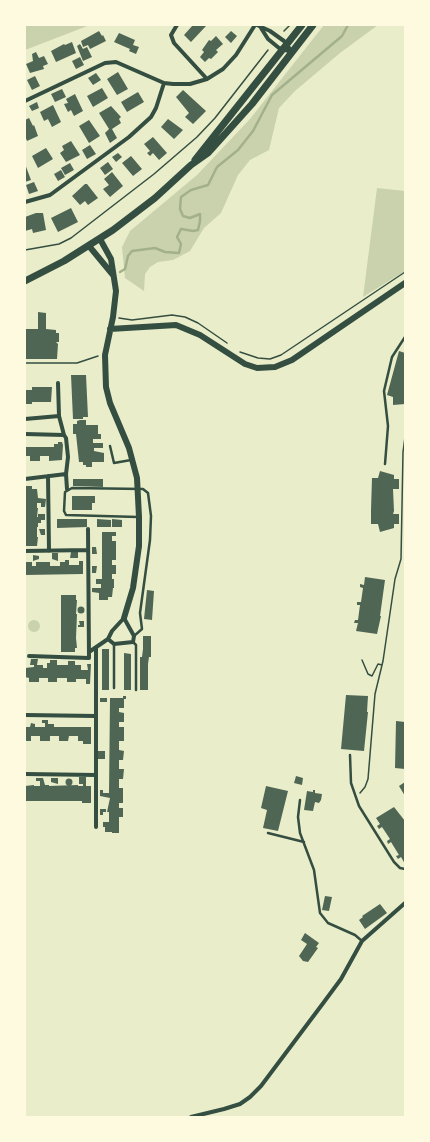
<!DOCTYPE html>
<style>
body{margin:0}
#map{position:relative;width:430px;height:1142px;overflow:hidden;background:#e9edc9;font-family:Overpass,sans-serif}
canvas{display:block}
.frame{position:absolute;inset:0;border:26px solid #fefae0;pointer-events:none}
</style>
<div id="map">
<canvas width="430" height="1142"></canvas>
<div class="frame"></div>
</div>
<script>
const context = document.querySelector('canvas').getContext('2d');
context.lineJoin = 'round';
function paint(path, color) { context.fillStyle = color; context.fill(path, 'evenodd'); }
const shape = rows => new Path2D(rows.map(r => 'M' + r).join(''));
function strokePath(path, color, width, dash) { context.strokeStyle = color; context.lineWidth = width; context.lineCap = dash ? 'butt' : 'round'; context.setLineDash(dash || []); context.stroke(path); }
paint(shape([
 [25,25,90,25,25,50],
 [324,25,378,25,340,53,295,91,279,108,269,150,250,160,238,175,221,213,204,228,190,251,173,260,158,262,150,267,145,274,144,291,125,278,122,247,130,231,197,175,250,119],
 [377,188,405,191,405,271,363,297],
 '28 626a6 6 0 1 1 12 0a6 6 0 1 1-12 0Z'
]), '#cad2ad');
strokePath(shape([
 [120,272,125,269,128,256,132,251,155,248,165,252,179,253,181,244,177,237,181,229,193,231,198,230,200,221,200,214,190,218,183,216,180,209,181,197,191,190,208,185,217,167,238,150,253,131,272,95,342,36,348,25]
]), '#a3b18a', 2.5);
paint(shape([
 [193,25,206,26,191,42,184,35],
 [99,31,102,36,103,35,106,41,90,49,88,45,83,47,81,41],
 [231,31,237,36,231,43,225,37],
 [119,33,135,40,133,45,139,47,136,54,129,51,130,49,114,42],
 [216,36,223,44,216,50,218,52,211,59,209,58,205,62,200,57,204,52,202,50,209,40,211,41],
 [72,42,76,53,56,62,51,51,64,44,65,45],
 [80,44,83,49,87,47,92,57,83,61,77,46],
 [36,52,39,58,44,56,48,64,43,66,44,69,30,73,26,64,33,61,32,54],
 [80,57,84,65,76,69,72,61],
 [118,72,128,89,117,95,107,79],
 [96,73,101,80,93,85,88,78],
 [35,76,40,86,32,90,27,80],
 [102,88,108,98,93,107,87,96],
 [62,89,66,97,55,102,51,94],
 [183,90,206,111,193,124,185,117,189,113,176,97],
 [138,92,144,102,127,112,121,102],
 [75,94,83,111,74,116,71,110,68,112,64,104,68,103,66,99],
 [37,102,39,108,32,111,29,106],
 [53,105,61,122,52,127,48,119,44,121,40,112],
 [111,106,121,117,119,119,121,123,112,129,117,138,110,143,105,133,109,129,99,113],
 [29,118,33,126,34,125,38,136,27,141,25,136,25,120],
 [168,119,183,130,174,139,161,127],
 [89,120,100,136,89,143,79,126],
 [153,137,167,153,159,160,153,153,150,156,147,153,150,151,144,144],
 [71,141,80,155,66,162,60,153,64,150,62,146],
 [90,145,96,154,87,159,82,150],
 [46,148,53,159,38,168,32,156],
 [118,153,122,157,116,162,112,157],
 [131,156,142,169,133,176,122,163],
 [108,162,113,169,105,175,100,168],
 [70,163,74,170,65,175,61,168],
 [25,164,31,180,25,182],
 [61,170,65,177,58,181,54,174],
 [112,172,123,186,110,197,103,189,109,185,104,179],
 [34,182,38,191,29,194,26,185],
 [85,184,87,184,98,198,88,205,85,201,80,205,72,196],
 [71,208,78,222,58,232,51,218],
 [36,213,43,213,46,230,33,233,32,229,25,231,25,217],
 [38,312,46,313,46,329,56,330,56,333,59,333,59,342,56,342,58,344,57,359,25,359,25,329,38,329],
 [399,351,405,353,405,404,393,405,393,397,387,395],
 [71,375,86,375,88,417,83,417,83,419,73,419],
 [32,387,52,387,51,402,32,402,32,404,25,404,25,390,32,390],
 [80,420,86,420,86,425,98,425,98,434,101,434,101,439,93,439,93,443,103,443,103,448,94,448,94,451,104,453,104,462,92,462,92,467,86,467,86,465,83,465,83,462,79,462,76,434,73,434,73,424,77,424,77,421],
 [58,442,62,442,63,445,62,460,49,461,49,456,40,456,40,461,30,461,30,456,25,456,25,447,54,447,54,444,58,444],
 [380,471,394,475,394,479,399,479,399,489,393,489,394,511,393,514,399,514,399,524,394,524,394,528,380,532,378,524,371,524,371,510,372,478,378,478],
 [73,479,103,479,103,487,73,486],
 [25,486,32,486,32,489,37,489,38,498,46,499,45,507,41,507,41,503,37,503,37,508,38,508,37,517,38,517,38,514,45,514,45,520,41,520,41,523,38,523,38,527,37,527,37,537,38,537,37,546,25,546],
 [72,496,95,496,95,503,92,503,92,510,72,510],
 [57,519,87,519,87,527,57,528],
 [97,519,111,520,111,527,97,527],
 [112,519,122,520,122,527,112,527],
 [39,529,45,529,45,535,41,535],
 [102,532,116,532,116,536,112,536,112,541,116,541,116,560,112,560,112,565,116,565,116,574,112,574,112,579,114,579,114,588,113,588,112,597,108,597,108,600,99,600,99,593,92,592,92,588,101,588,101,584,96,584,96,579,102,579],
 [92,547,96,547,97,554,92,554],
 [71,552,78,552,78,558,70,558],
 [52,553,58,553,58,561,52,559],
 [33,555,39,556,39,559,33,561],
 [65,560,69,560,69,565,79,565,79,561,83,561,83,574,25,575,25,562,32,562,32,566,36,566,36,562,50,562,50,566,60,566,60,562,65,562],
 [92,566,97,566,96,573,92,573],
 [365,577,385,580,380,616,381,616,377,634,356,631,358,623,354,623,355,620,358,620,360,605,357,605,357,602,361,602,363,588,360,587,360,584,364,585],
 [147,590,154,591,152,620,144,619],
 [61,595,76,595,76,600,77,600,76,614,77,614,76,638,77,648,75,648,75,652,61,652],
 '77.5 610a3.5 3.5 0 1 1 7 0a3.5 3.5 0 1 1-7 0Z',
 [79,621,84,621,84,627,78,627,78,625,80,625],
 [143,636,151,636,151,657,149,657,148,664,148,690,140,690,140,657,142,657,143,649],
 [102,649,109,649,109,690,102,690],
 [124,653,131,654,131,690,124,690],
 [31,659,38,659,37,665,43,665,43,668,47,668,47,663,50,663,50,660,57,660,57,665,68,665,68,661,75,661,75,665,81,665,81,670,88,670,87,664,91,664,90,684,86,684,86,679,76,679,76,682,67,682,67,678,57,678,57,682,48,682,48,678,39,678,39,682,29,682,29,678,25,677,25,668,34,667,34,665,30,665],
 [346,695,368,696,367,712,368,712,364,751,341,749],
 [123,696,126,696,126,699,124,699,124,708,119,708,119,712,124,713,124,722,119,722,119,727,124,727,124,741,119,741,119,750,124,751,123,760,119,760,119,769,124,769,123,779,119,779,119,788,123,788,123,803,119,803,119,808,123,808,123,817,119,817,119,833,112,833,112,832,105,832,105,827,103,827,103,822,109,822,109,812,107,812,110,798,100,796,100,790,103,790,103,793,109,793,110,698,123,698],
 [100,698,107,698,107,702,100,702],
 [42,720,48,720,48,724,54,724,54,727,91,727,91,744,83,744,83,741,78,741,78,736,69,736,68,741,59,741,59,736,50,736,50,741,40,741,40,736,31,736,31,741,25,741,26,727,30,727,31,723,35,724,35,727,45,727,45,723,42,723],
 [396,721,405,722,405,769,395,768],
 [98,751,105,751,105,759,98,759],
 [296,776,303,778,302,785,294,783],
 [79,777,86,777,86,786,91,786,91,803,82,803,82,801,25,801,25,786,34,785,34,786,40,786,40,781,36,781,36,778,43,778,45,785,49,785,49,786,78,785,78,786,83,786,83,784,79,784],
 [51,778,58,778,58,784,51,782],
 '65.5 782a3.5 3.5 0 1 1 7 0a3.5 3.5 0 1 1-7 0Z',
 [405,782,405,796,399,786],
 [266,786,288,791,278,831,263,828,267,810,261,808],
 [313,790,315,790,315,793,322,794,321,800,319,803,315,802,313,811,304,810,307,791,313,792],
 [394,807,405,821,405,864,401,857,398,859,396,856,399,855,391,842,388,844,387,841,390,839,382,827,379,829,377,826,380,824,376,818],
 [100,809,106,809,106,812,103,812,103,815,100,815],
 [325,896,332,897,329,911,322,910],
 [380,904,387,913,365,929,359,920,363,917,362,916],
 [305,933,319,943,316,947,318,948,308,962,303,961,299,956,307,944,301,940]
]), '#4f6655');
strokePath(shape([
 [284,31,290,25],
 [25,250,59,244,71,238,154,174,197,137,215,118,268,50],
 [119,318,132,320,172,315,185,317,198,323,227,343],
 [240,352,258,358,270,359,281,355,405,272],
 [25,363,77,363,98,356],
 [362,660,368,674,372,676,378,664,382,665],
 [360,793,365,787,368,779,375,694,383,661,395,579,401,559,403,452,405,437]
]), '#344e41', 1.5);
strokePath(shape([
 [110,446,114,463,131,460],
 [385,464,388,426,384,391,392,357,405,337],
 [134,636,142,629,140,613,150,540,151,516,148,493,143,489,72,488,65,492,64,511,66,515,138,517],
 [133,642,136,645,136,690],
 [114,688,114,644],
 [350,755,351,783,359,806,394,862,400,868,405,869],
 [300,800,298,817,300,833,314,870,320,913,328,923,355,935,362,941],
 [268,833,304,842]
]), '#344e41', 2.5);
strokePath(shape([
 [177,25,171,35,174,43,207,79],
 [257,25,270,31,284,41,292,52],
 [261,28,268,39,279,48,292,52],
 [25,101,105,63,116,62,164,83,173,84,190,84,207,79,223,69,236,55,255,25],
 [25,202,50,195,129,137,151,117,156,108,164,83],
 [58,383,59,416,64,435],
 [25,419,59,416],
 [25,434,64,435,66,438,68,457,66,474],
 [48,476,49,551],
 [25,479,66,474,67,489],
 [25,551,88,550],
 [124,618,134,636,133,642,114,644,108,639,112,631,124,618],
 [89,652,108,639],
 [29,656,89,658,88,529],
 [25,715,96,716,96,647],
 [25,774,96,775,96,716],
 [96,775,96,827],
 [191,1117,224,1109,240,1104,250,1097,261,1086,324,1002,341,979,362,941,405,903]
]), '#344e41', 4);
strokePath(shape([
 [100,239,111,259,116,291,113,317,105,355,106,387,110,403,129,448,137,478,139,517,139,546,133,588,124,618],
 [89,246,113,275],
 [110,329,176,325,200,335,245,364,257,368,275,367,292,360,405,283]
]), '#344e41', 6);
strokePath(shape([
 [195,160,302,25],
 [25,281,64,261,113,230,155,198,191,165,208,153,252,104,313,25]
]), '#344e41', 7);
</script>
